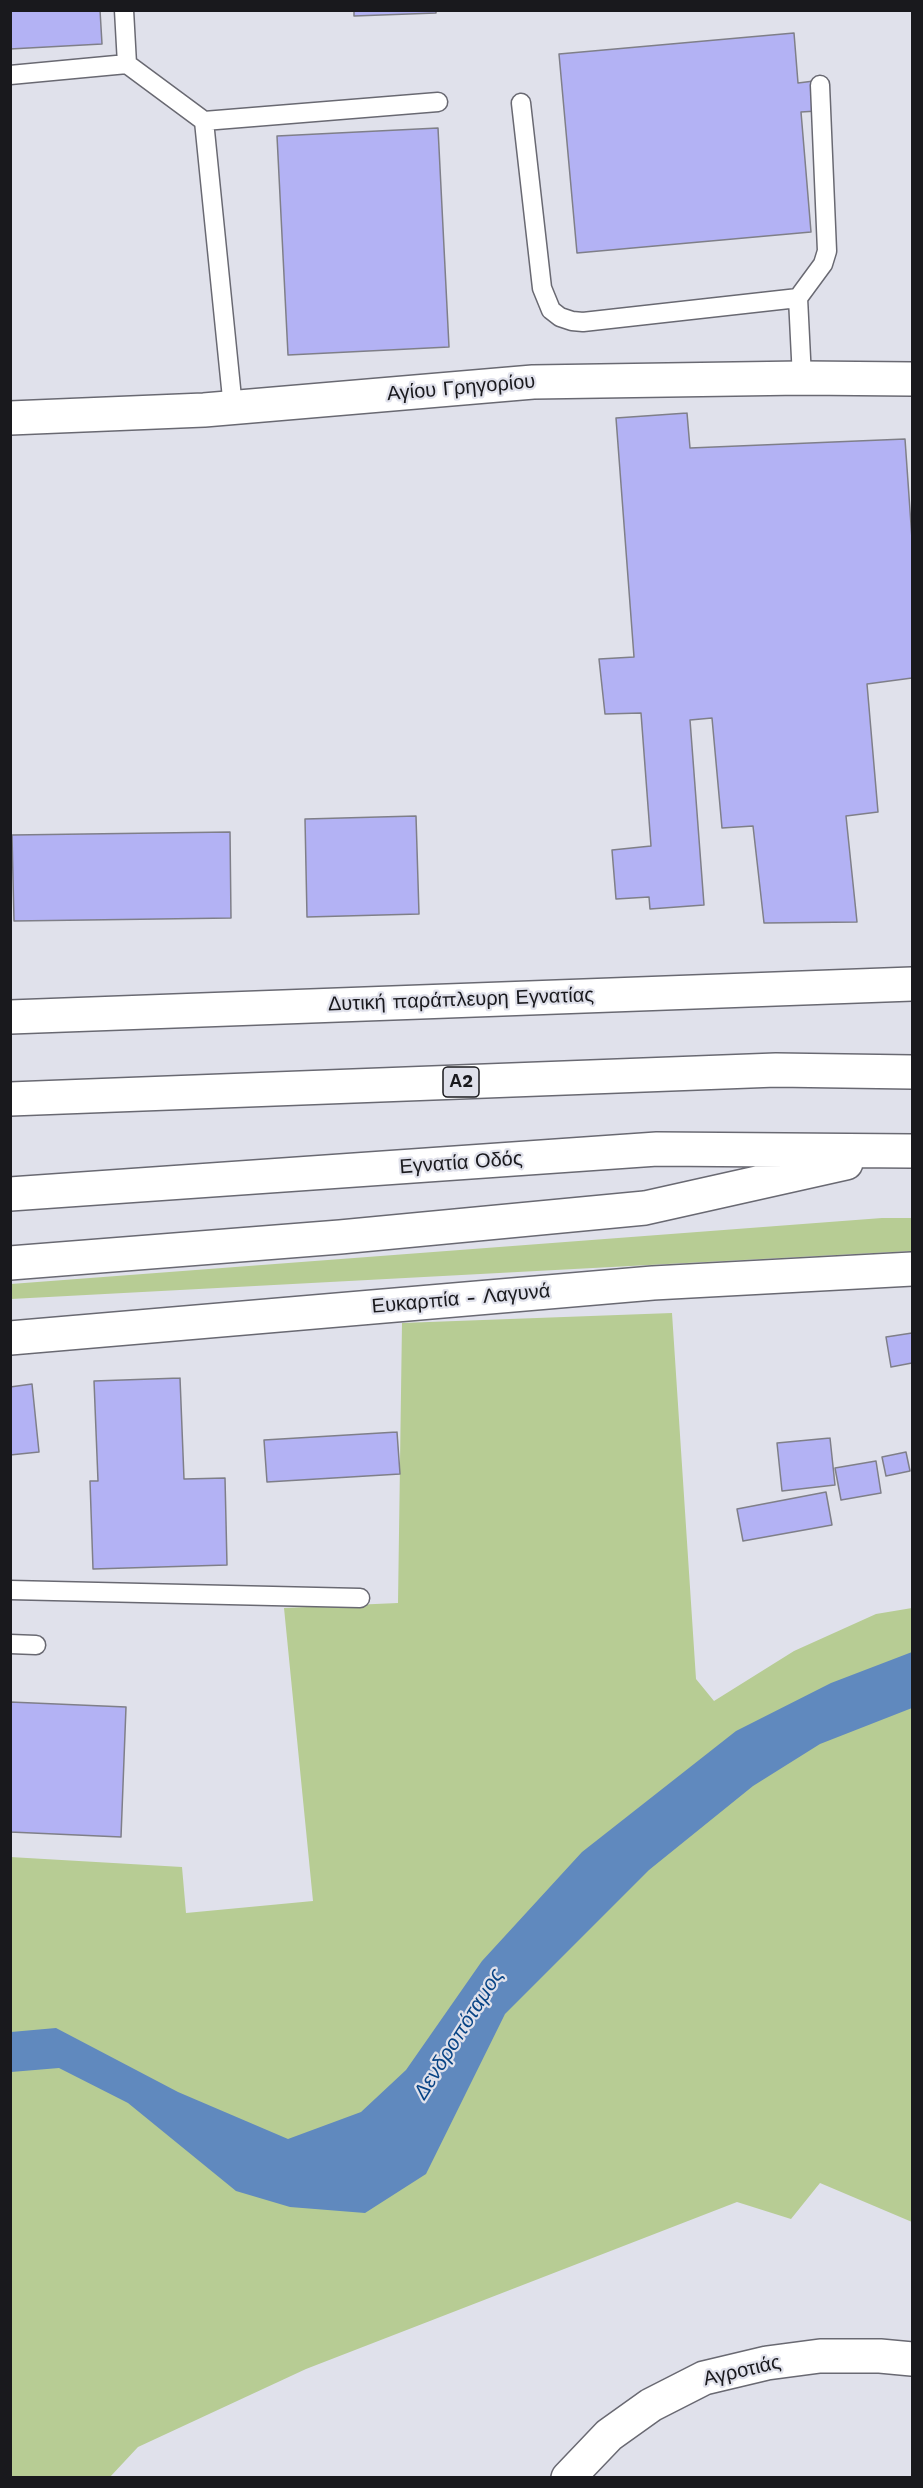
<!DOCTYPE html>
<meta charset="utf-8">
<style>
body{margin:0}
#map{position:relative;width:923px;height:2488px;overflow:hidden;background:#e0e1eb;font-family:"Work Sans",sans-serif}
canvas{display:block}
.frame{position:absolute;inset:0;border:12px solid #19191d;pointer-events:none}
</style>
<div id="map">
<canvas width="923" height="2488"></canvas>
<div class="frame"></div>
</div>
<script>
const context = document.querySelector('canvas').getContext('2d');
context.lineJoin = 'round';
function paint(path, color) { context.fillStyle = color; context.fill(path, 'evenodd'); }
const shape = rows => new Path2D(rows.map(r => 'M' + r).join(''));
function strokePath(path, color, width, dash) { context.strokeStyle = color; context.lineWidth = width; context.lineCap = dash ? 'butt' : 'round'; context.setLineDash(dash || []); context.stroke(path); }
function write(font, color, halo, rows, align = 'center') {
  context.font = font + ' "Work Sans",sans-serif'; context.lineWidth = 4.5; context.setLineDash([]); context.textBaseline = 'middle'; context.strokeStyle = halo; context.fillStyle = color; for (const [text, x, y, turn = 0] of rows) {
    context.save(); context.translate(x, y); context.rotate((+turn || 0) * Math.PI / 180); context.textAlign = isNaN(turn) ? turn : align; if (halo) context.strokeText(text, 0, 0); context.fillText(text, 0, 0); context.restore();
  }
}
paint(shape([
 [882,1218,912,1218,912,1251,11,1299,11,1284],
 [672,1313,696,1679,714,1701,794,1651,876,1614,912,1608,912,2222,820,2183,791,2219,737,2202,306,2369,138,2447,110,2477,11,2477,10,1857,182,1867,186,1913,313,1901,284,1608,398,1603,402,1323]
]), '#b7cc94');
paint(shape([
 [912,1652,912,1708,820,1744,753,1786,649,1870,505,2014,426,2174,365,2213,290,2207,236,2191,128,2103,59,2068,11,2072,11,2032,56,2028,178,2092,288,2139,361,2112,406,2070,482,1961,582,1852,736,1731,831,1683]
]), '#6089be');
const building = shape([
 [10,10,100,10,102,44,10,49,10,10],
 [354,10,436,10,436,13,354,16,354,10],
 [794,33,798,83,814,81,817,111,801,112,811,232,577,253,559,54,794,33],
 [438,128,449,347,288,355,277,136,438,128],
 [687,413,690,448,905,439,912,539,912,678,867,684,878,812,846,816,857,922,764,923,753,826,722,828,712,718,690,720,704,905,650,909,649,897,616,899,612,850,651,846,641,713,605,714,599,659,634,657,616,418,687,413],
 [416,816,419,914,307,917,305,819,416,816],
 [230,832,231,918,14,921,12,835,230,832],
 [912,1333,912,1363,891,1367,886,1337,912,1333],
 [180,1378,184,1479,225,1478,227,1565,93,1569,90,1481,98,1481,94,1381,180,1378],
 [32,1384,39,1452,10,1455,10,1387,32,1384],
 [397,1432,400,1474,267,1482,264,1440,397,1432],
 [830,1438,835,1485,782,1491,777,1443,830,1438],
 [906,1452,910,1471,886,1476,882,1457,906,1452],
 [876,1461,881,1493,841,1500,835,1468,876,1461],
 [826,1492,832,1525,743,1541,737,1509,826,1492],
 [10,1702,126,1707,121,1837,10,1832,10,1702]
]);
paint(building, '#b3b2f4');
strokePath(building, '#7f7f88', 1.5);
const service = shape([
 [127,64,204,121,438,102],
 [10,75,127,64,124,10],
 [521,103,542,288,551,310,560,317,572,321,583,322,798,298],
 [204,121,233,408],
 [802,378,798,298,823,264,827,251,820,85],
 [10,1590,360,1598],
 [10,1644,36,1645]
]);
const minor = shape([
 [10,418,204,410,533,382,802,378,912,379],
 [568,2478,609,2435,651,2405,704,2378,767,2363,820,2356,880,2356,912,2359]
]);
const tertiary = shape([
 [10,1017,912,984],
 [10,1338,653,1283,912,1269]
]);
const motorway = shape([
 [10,1099,776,1070,912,1072],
 [10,1194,657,1149,912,1151],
 [10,1263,340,1237,645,1208,846,1163]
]);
strokePath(service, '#696972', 21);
strokePath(minor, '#696972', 36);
strokePath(tertiary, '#696972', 36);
strokePath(motorway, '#696972', 36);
strokePath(service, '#fff', 18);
strokePath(minor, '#fff', 33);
strokePath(tertiary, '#fff', 33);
strokePath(motorway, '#fff', 33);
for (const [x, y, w] of [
 [461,1082,36]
]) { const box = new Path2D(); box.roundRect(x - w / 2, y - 15, w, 30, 4.5); context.fillStyle = '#e0e1eb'; context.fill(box); strokePath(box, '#19191d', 1.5); }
write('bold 18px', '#19191d', null, [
 ["Α2",461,1082]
]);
write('20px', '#19191d', '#e0e1eb', [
 ["Αγίου Γρηγορίου",461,388,-5],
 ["Δυτική παράπλευρη Εγνατίας",461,1000,-2],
 ["Εγνατία Οδός",461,1163,-4],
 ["Ευκαρπία - Λαγυνά",461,1299,-5],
 ["Αγροτιάς",742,2371,-13]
]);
write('italic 21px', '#084485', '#e0e1eb', [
 ["Δενδροπόταμος",459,2034,-58]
]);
</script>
